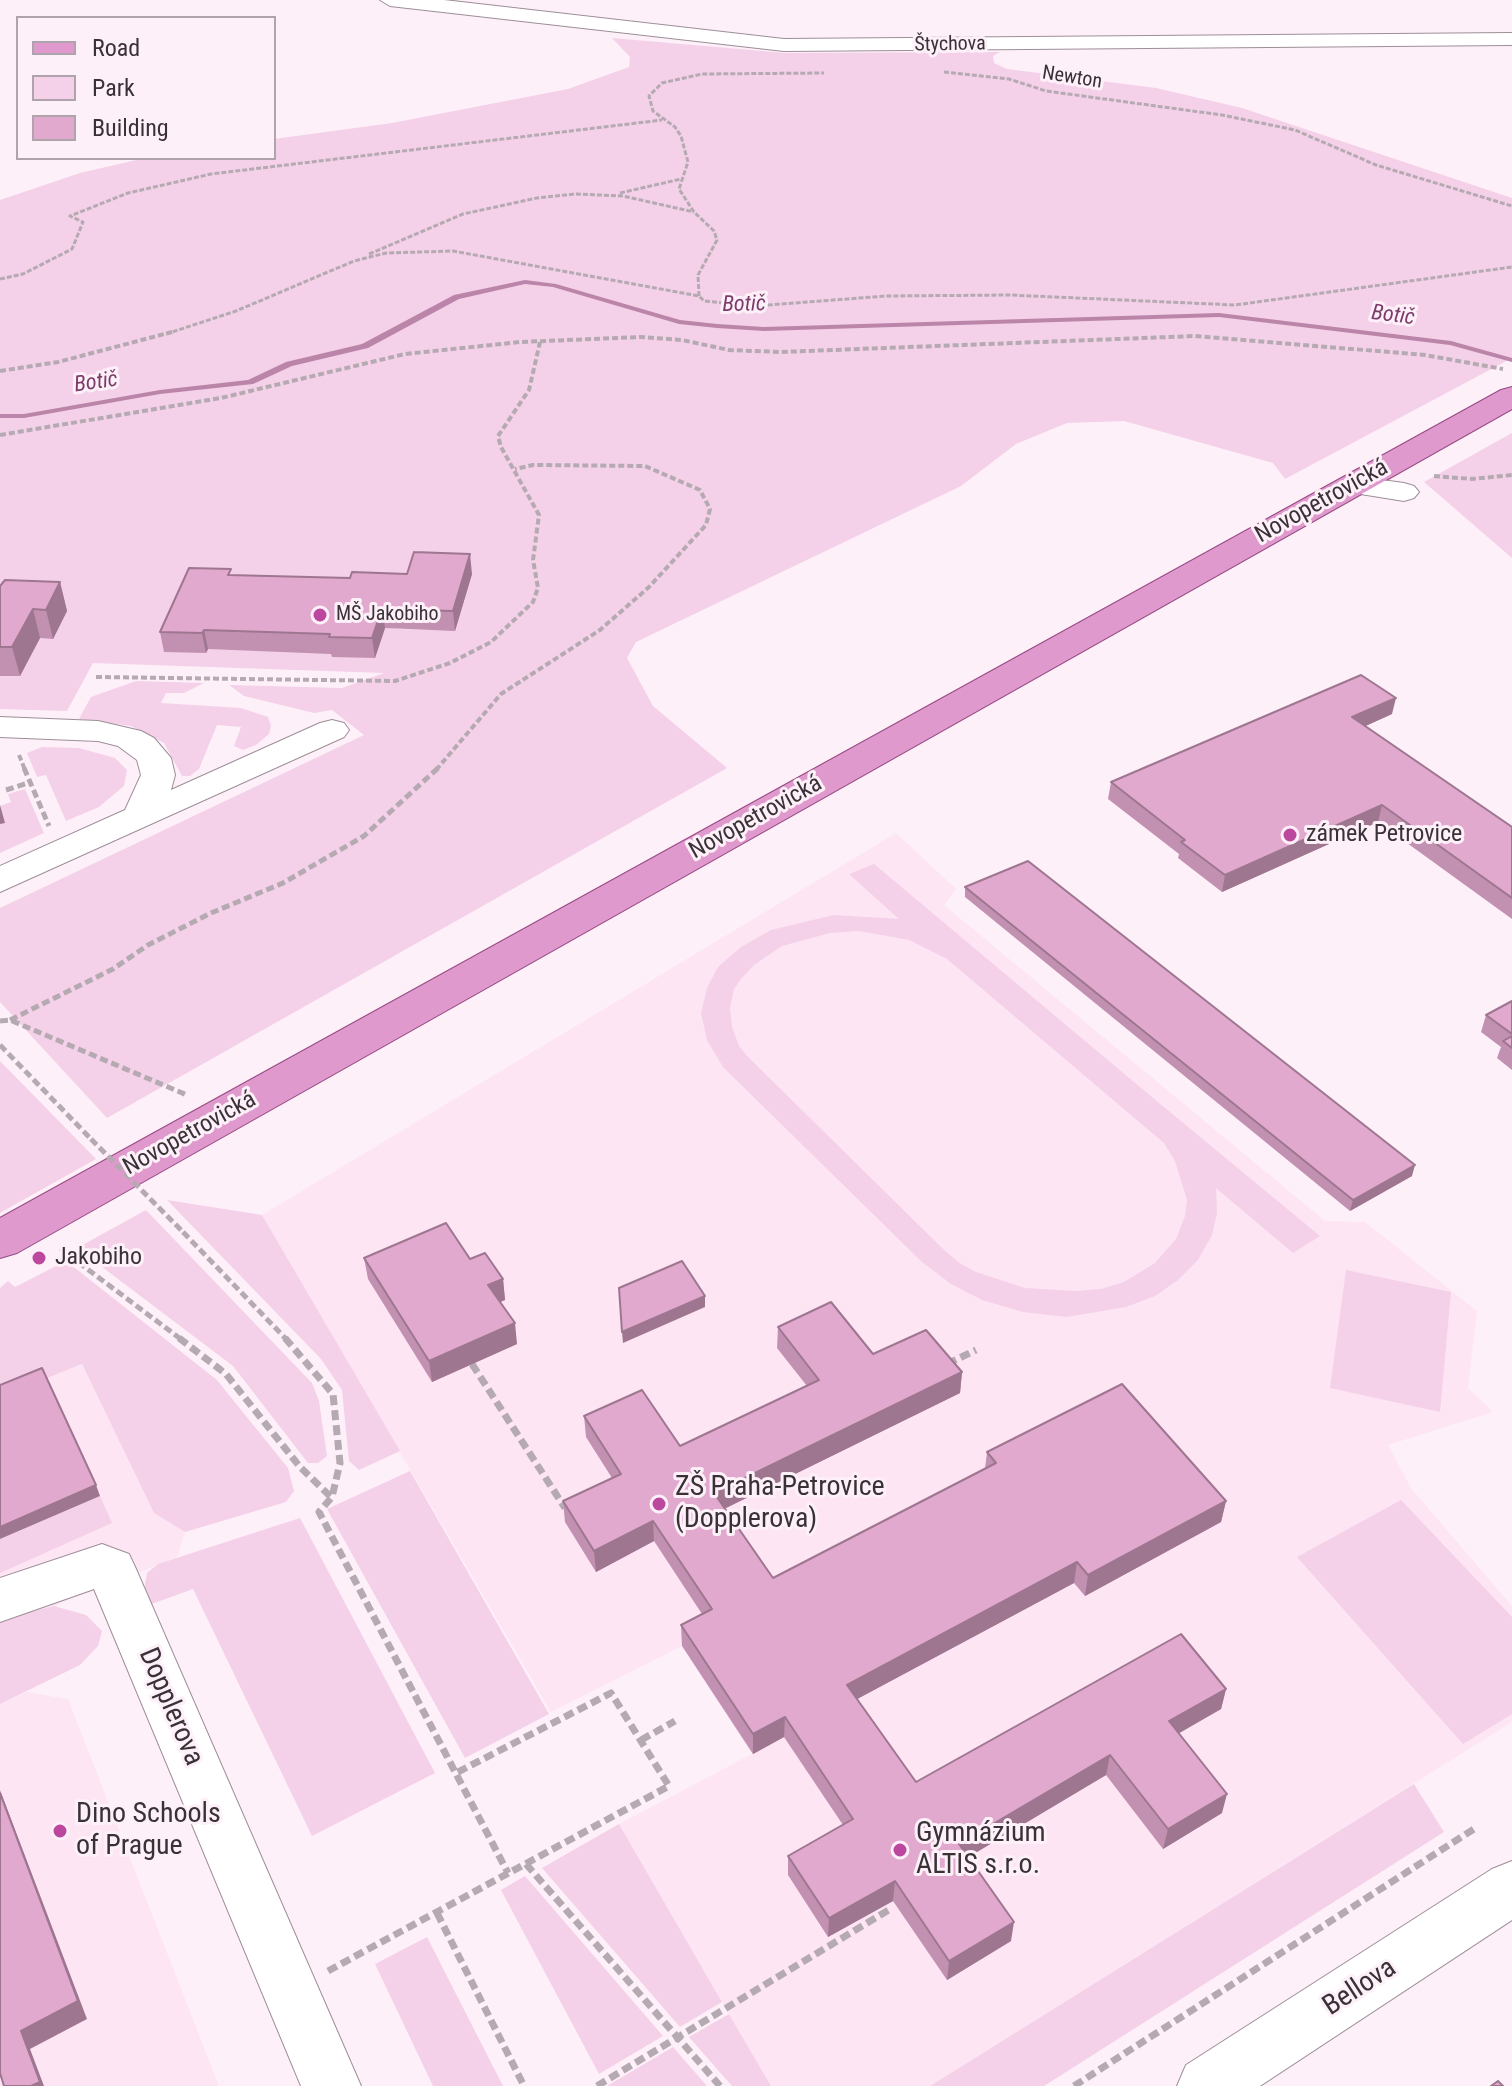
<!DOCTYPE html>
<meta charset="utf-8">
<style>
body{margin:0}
#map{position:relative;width:1512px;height:2086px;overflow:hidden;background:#fef0f9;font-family:"Roboto Condensed",sans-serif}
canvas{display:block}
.legend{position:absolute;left:16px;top:16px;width:260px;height:144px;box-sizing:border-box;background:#fef0f9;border:2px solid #afa4ab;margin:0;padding:10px 14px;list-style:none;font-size:24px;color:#383236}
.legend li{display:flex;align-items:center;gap:16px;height:40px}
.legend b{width:40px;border:2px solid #afa4ab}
</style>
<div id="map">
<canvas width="1512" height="2086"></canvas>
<ul class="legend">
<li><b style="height:10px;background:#df99cd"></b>Road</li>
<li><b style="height:22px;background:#f4d1e8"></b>Park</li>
<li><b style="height:22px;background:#e1a9ce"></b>Building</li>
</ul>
</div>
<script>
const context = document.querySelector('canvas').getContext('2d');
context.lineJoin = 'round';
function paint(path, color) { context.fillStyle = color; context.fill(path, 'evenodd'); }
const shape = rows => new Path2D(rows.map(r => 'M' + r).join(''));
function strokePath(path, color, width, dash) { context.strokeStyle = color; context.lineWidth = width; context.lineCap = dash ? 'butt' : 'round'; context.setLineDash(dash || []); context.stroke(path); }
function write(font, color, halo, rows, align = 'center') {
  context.font = font + ' "Roboto Condensed",sans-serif'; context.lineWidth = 6; context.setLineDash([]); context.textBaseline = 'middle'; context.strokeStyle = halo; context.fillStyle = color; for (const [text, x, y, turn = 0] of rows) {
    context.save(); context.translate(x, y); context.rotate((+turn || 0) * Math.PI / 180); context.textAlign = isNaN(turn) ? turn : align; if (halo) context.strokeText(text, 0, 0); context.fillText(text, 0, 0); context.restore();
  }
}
paint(shape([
 [896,833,956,889,944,905,1325,1221,1365,1222,1477,1311,1468,1388,1493,1412,1388,1445,1411,1488,1512,1606,1512,1722,930,2086,771,2086,619,1824,752,1754,682,1646,551,1712,262,1215],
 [82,1364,154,1513,185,1532,177,1557,54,1606,0,1619,0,1397],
 [27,1692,68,1699,219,2086,0,2086,0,1704]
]), '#fde5f4');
paint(shape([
 [612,38,786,53,1000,52,993,56,994,63,1007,69,1156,88,1242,108,1512,198,1512,358,1285,479,1273,463,1124,421,1067,423,1016,444,961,486,636,642,627,658,653,706,727,768,107,1118,0,1002,0,908,364,735,332,710,314,713,244,696,229,685,342,688,384,673,93,663,67,711,0,709,0,673,5,676,20,676,0,615,0,200,80,173,145,158,274,158,274,139,392,123,568,89,629,67,630,57],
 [180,587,409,594,455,630,399,629,374,620,222,616,206,653,181,649,179,652,165,652,194,615,168,614],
 [1512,433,1512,558,1424,482],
 [136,681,204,683,184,693,166,693,161,703,241,708,268,717,271,726,269,734,256,745,243,750,234,746,241,727,217,725,199,769,190,776,182,776,164,743,131,726,79,719,91,697],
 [42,747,79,748,115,758,127,770,124,786,99,807,66,821,46,775,37,777,27,753],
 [25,789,44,833,0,853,0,806,11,802,8,794],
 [874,864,1159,1103,1320,1236,1293,1253,1216,1188,1217,1213,1212,1235,1198,1260,1178,1280,1155,1296,1126,1307,1067,1317,1023,1312,982,1300,951,1284,922,1262,723,1067,707,1040,701,1013,707,988,718,967,741,947,771,930,834,915,899,919,849,874],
 [859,931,909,940,947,959,1164,1143,1175,1161,1187,1200,1185,1216,1176,1239,1155,1263,1124,1282,1101,1289,1075,1291,1025,1288,976,1272,958,1262,941,1247,747,1056,739,1046,732,1027,730,1008,734,989,741,979,754,965,782,946,830,933],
 [0,1061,96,1159,0,1213],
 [167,1200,262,1215,400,1451,359,1470,349,1461,342,1390,321,1359],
 [146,1210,312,1383,319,1401,327,1456,318,1463,308,1463,233,1366,77,1248],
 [62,1263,75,1268,217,1380,288,1468,294,1491,286,1502,185,1532,154,1513,82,1364,0,1397,0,1288,8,1281,15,1287],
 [1346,1270,1451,1292,1440,1412,1330,1388],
 [410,1471,549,1714,465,1758,327,1509],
 [100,1496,112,1523,0,1573,0,1539],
 [1401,1500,1512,1617,1512,1714,1463,1744,1297,1557],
 [300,1518,435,1773,312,1836,193,1589,149,1605,144,1590,147,1573,158,1564],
 [54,1606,86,1615,102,1631,98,1646,80,1665,0,1704,0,1619],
 [1414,1784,1444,1832,1044,2086,930,2086],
 [619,1824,722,2002,680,2027,542,1868],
 [525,1876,663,2036,599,2074,501,1890],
 [427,1937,503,2086,433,2086,375,1964],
 [729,2014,771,2086,732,2086,689,2037],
 [673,2047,707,2086,607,2086]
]), '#f4d1e8');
paint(shape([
 [525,280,556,284,680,320,717,324,764,327,1219,313,1451,341,1512,358,1512,362,1450,345,1219,317,764,331,717,328,679,324,553,287,525,284,459,299,368,348,292,366,253,384,160,394,24,418,0,418,0,414,24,414,160,390,248,380,286,362,362,344,454,295,525,280]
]), '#ba85a9');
const minor = shape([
 [380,0,444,0,784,39,1512,33,1512,45,784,51,390,6,380,0],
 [1352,476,1404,483,1414,486,1419,492,1414,498,1404,501,1342,491,1337,485,1342,479,1352,476],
 [0,717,98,721,141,731,154,738,171,758,175,775,171,790,320,723,332,720,344,723,349,730,344,737,0,892,0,866,125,810,141,775,137,760,118,746,98,741,0,737,0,717],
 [102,1544,129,1554,136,1569,361,2086,301,2086,94,1589,0,1622,0,1578,102,1544],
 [1512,1861,1512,1920,1260,2086,1177,2086,1186,2065,1492,1869,1512,1861]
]);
const major = shape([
 [1512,387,1512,409,17,1253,0,1258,0,1218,1501,390,1512,387]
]);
strokePath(minor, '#9d8e98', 2);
strokePath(major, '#964982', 2);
strokePath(shape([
 [944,72,1009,79,1046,91,1222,115,1295,130,1376,165,1512,206],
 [620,193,681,179],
 [369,254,463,214,537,198,575,194,623,196,694,212],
 [0,279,23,274,72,249,83,222,70,216,128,193,211,174,662,120],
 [699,296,698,275,717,240,714,231,694,212,679,189,688,162,681,136,675,127,653,111,649,96,662,83,702,74,824,73],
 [166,334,236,311,354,261,386,253,453,251,699,296,704,301,755,306,886,296,1010,295,1235,305,1512,267]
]), '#b6aab2', 3, [5, 2]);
strokePath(shape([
 [0,371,58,362,172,332],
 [0,435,221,398,405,354,520,342,641,337,682,340,729,350,781,352,1195,336,1425,355,1503,369],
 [1434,476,1472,479,1512,475],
 [96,677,395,681,450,663,491,642,533,602,538,588,533,560,539,515,501,447,498,436,529,390,540,342],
 [19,755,25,770],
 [436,770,501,694,600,630,649,587,706,525,710,509,700,490,645,466,533,465,515,469]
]), '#b6aab2', 4, [6, 3]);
strokePath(shape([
 [24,768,49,826],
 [6,790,31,782],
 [10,1020,113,969,148,945,211,913,283,883,364,836,438,768],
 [0,1021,10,1020,187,1095],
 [0,1045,91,1139],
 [183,1232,287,1340],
 [65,1248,62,1250,182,1340]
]), '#b6aab2', 5, [8, 4]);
strokePath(shape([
 [179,1338,226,1374,300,1467,331,1497],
 [285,1338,333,1394,340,1463,332,1497,319,1512,508,1873],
 [472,1364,565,1508],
 [947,1364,976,1350],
 [641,1740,675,1721],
 [526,1864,720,2086],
 [437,1913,524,2086],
 [328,1971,669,1786,611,1693,456,1773],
 [597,2086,892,1908],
 [1074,2086,1477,1827]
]), '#b6aab2', 7, [10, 5]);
paint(minor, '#fff');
paint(major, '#df99cd');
strokePath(shape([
 [91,1139,183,1232]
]), '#b6aab2', 5, [8, 4]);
paint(shape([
 [407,574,472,574,455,631,385,628,375,658,332,657,331,654,208,649,206,653,164,652,160,632,232,575,350,578],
 [60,582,67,611,53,639,40,638,20,676,0,676,0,586],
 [1392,714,1365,726,1512,827,1512,919,1378,822,1222,892,1178,858,1179,854,1108,799,1111,782],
 [965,887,1412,1176,1350,1211,965,897],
 [1512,1001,1512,1070,1497,1058,1501,1047,1481,1032,1486,1015],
 [364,1258,470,1259,503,1279,505,1300,500,1302,517,1344,432,1382,368,1279],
 [778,1327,873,1354,962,1372,960,1393,725,1508,773,1578,985,1469,987,1452,1226,1501,1221,1522,1085,1596,1074,1583,857,1699,916,1782,1226,1689,1221,1709,1178,1733,1222,1813,1163,1849,1106,1775,968,1857,1011,1941,947,1980,893,1901,828,1937,788,1875,788,1856,843,1825,784,1737,753,1754,682,1646,681,1625,702,1614,654,1541,596,1572,565,1522,563,1501,612,1478,586,1437,584,1416,680,1446,807,1386,777,1348]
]), '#c291b1');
paint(shape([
 [470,554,472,574,455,631,453,611],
 [60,582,67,611,53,639,46,610],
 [33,609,40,638,20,676,12,647],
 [382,609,385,628,375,658,372,638],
 [204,630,208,649,206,653,202,633],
 [1396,698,1392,714,1348,734,1352,717],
 [0,805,5,823,0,824],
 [1382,805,1378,822,1222,892,1225,875],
 [1415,1165,1412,1176,1350,1211,1353,1200],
 [503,1279,505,1300,491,1306,488,1285],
 [705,1296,705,1307,623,1343,622,1332],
 [515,1323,517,1344,432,1382,429,1361],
 [962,1372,960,1393,714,1514,714,1493],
 [96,1485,100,1496,0,1539,0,1527],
 [1226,1501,1221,1522,1085,1596,1088,1575],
 [653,1521,654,1541,596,1572,594,1551],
 [1077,1562,1074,1583,846,1705,847,1685],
 [1226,1689,1221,1709,1164,1742,1169,1721],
 [785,1717,784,1737,753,1754,753,1734],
 [1110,1755,1106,1775,957,1864,959,1844],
 [0,1790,87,2019,30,2049,44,2086,31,2086,21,2031],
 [1227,1794,1222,1813,1163,1849,1168,1829],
 [895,1881,893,1901,828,1937,829,1918],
 [1014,1922,1011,1941,947,1980,949,1961]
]), '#9e7690');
const building = shape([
 [414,552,470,554,453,611,382,609,372,638,329,637,330,634,204,630,202,633,160,632,189,568,231,569,228,575,350,578,352,572,407,574,414,552],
 [5,580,60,582,46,610,33,609,12,647,0,647,0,586,5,580],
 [1361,675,1396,698,1352,717,1512,827,1512,898,1382,805,1225,875,1181,842,1185,840,1111,782,1361,675],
 [1028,861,1415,1165,1353,1200,965,887,1028,861],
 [1512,1001,1512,1034,1486,1015,1512,1001],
 [1512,1036,1512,1048,1503,1041,1512,1036],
 [446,1223,470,1259,485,1253,503,1279,488,1285,515,1323,429,1361,364,1258,446,1223],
 [682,1261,705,1296,622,1332,619,1288,682,1261],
 [831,1302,873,1354,926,1330,962,1372,714,1493,773,1578,996,1463,987,1452,1122,1384,1226,1501,1088,1575,1077,1562,847,1685,916,1782,1181,1634,1226,1689,1169,1721,1227,1794,1168,1829,1110,1755,959,1844,1014,1922,949,1961,895,1881,829,1918,788,1856,853,1819,785,1717,753,1734,681,1625,712,1609,653,1521,594,1551,563,1501,621,1474,584,1416,642,1390,680,1446,819,1380,778,1327,831,1302],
 [42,1368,96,1485,0,1527,0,1385,42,1368],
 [0,1793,78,2001,21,2031,40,2082,31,2086,4,2086,0,2073,0,1793],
 [1498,2081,1503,2086,1491,2086,1498,2081]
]);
paint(building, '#e1a9ce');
strokePath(building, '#9e7690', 2);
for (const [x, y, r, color] of [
 [320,615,8,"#bc479e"],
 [1290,835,8,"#bc479e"],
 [39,1258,8,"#bc479e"],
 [659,1504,8,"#bc479e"],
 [60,1831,8,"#bc479e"],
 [900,1850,8,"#bc479e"]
]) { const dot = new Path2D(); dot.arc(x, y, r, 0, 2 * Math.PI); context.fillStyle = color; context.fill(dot); strokePath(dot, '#fef0f9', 3); }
write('20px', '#383236', '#fef0f9', [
 ["Štychova",950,45,-1],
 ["Newton",1072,78,9]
]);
write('20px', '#383236', '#fef0f9', [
 ["MŠ Jakobiho",336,615]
], 'left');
write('italic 22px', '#7c3a69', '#fef0f9', [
 ["Botič",744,305,-1],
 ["Botič",1393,316,7],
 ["Botič",96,383,-8]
]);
write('24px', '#383236', '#fef0f9', [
 ["Novopetrovická",1322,502,-29],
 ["Novopetrovická",756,818,-29],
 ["Novopetrovická",190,1134,-29]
]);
write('24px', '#383236', '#fef0f9', [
 ["zámek Petrovice",1306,835],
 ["Jakobiho",55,1258]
], 'left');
write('28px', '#383236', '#fef0f9', [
 ["ZŠ Praha-Petrovice",675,1488],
 ["(Dopplerova)",675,1520],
 ["Dino Schools",76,1815],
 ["of Prague",76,1847],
 ["Gymnázium",916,1834],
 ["ALTIS s.r.o.",916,1866]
], 'left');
write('28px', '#383236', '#fef0f9', [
 ["Dopplerova",170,1707,67],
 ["Bellova",1360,1988,-33]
]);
</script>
